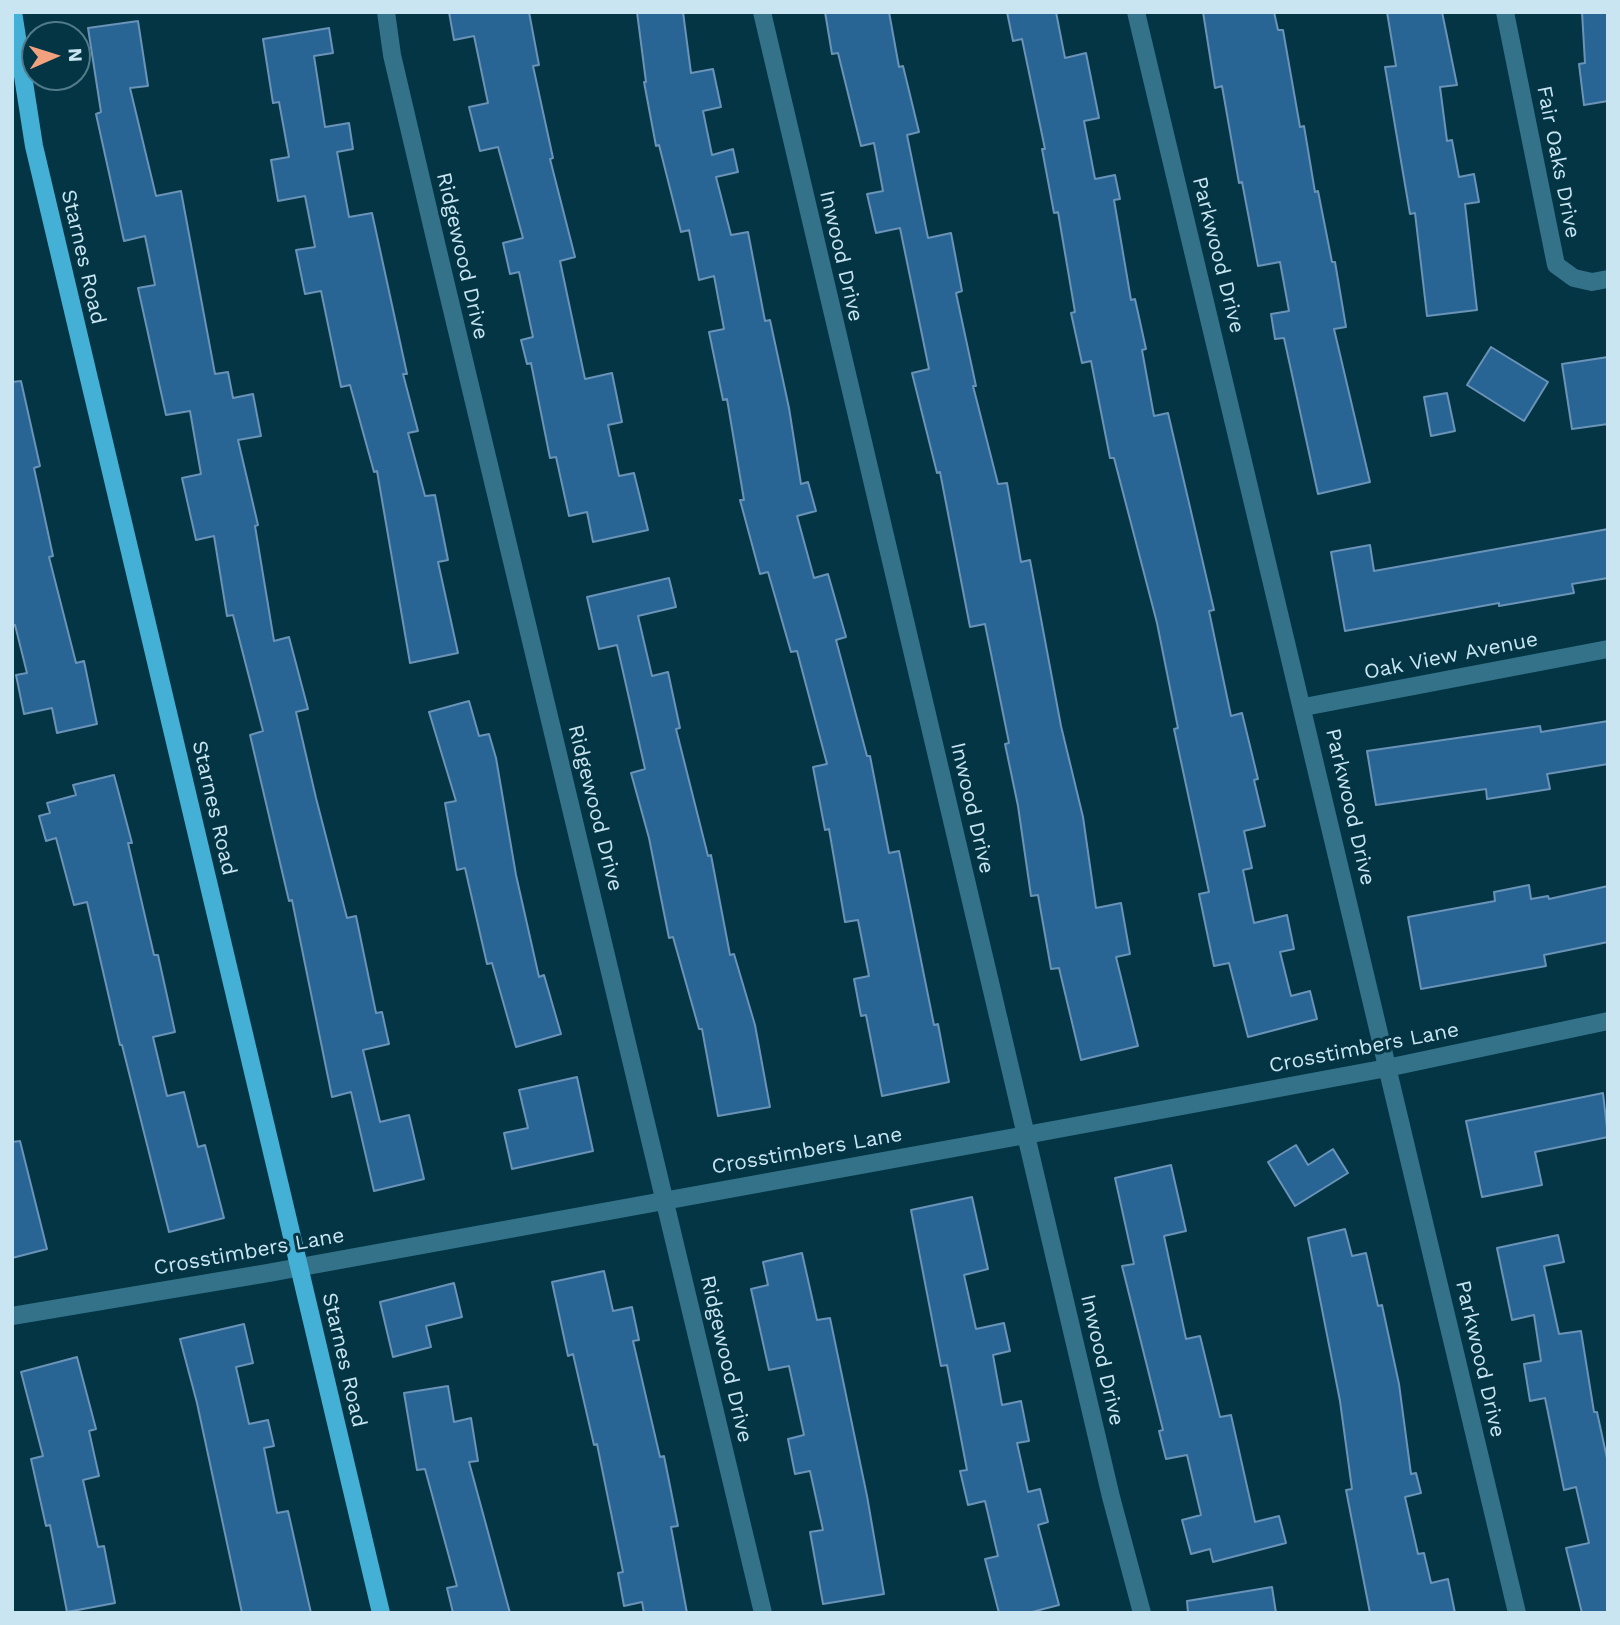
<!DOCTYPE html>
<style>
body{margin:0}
#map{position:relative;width:1620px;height:1625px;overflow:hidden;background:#033545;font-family:"Work Sans",sans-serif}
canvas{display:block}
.frame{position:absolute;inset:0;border:14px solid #c8e5f1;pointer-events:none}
.north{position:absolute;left:21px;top:21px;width:70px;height:70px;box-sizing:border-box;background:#033545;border:2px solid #527b8a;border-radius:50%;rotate:87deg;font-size:19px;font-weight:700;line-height:28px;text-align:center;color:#c8e5f1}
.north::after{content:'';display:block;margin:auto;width:24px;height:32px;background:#f1a17d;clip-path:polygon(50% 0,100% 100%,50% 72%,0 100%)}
</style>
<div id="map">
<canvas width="1620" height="1625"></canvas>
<div class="frame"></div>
<div class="north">N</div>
</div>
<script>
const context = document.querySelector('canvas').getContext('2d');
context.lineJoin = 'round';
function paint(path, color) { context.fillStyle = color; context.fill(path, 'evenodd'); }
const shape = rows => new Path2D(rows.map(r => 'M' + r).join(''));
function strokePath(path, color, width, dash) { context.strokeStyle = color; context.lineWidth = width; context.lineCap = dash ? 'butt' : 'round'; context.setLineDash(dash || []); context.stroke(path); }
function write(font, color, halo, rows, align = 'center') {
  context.font = font + ' "Work Sans",sans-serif'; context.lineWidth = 6; context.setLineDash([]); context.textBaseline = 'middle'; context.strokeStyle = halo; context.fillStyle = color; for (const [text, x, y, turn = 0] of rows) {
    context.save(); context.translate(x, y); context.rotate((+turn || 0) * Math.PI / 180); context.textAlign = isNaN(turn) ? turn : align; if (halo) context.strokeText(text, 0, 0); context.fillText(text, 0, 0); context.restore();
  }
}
const building = shape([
 [449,12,529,12,539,65,533,66,553,158,550,159,575,257,560,261,585,379,612,373,622,422,608,425,619,476,634,473,648,530,593,542,587,512,569,516,556,457,550,458,531,363,527,364,521,340,533,337,519,272,510,274,503,243,523,238,498,147,480,151,469,107,488,103,474,36,454,40,449,12],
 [637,12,683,12,691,73,713,69,721,107,703,111,712,155,733,149,738,172,716,177,731,235,748,232,765,321,770,320,789,408,801,484,808,482,816,511,797,516,814,578,828,574,846,637,836,640,867,756,870,756,889,853,899,851,934,1025,938,1024,949,1082,882,1096,866,1015,861,1016,854,979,869,976,858,920,845,922,829,829,825,830,813,767,827,764,797,651,791,652,768,572,760,574,740,500,744,500,727,399,723,400,709,332,724,329,714,276,699,280,689,230,681,232,659,145,656,146,644,82,646,82,637,12],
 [825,12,889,12,899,67,903,66,919,132,907,135,928,238,951,233,962,291,956,293,976,386,973,386,998,484,1007,483,1021,562,1030,560,1061,726,1083,817,1096,908,1121,903,1130,954,1116,957,1138,1046,1081,1060,1059,968,1051,969,1038,895,1031,896,1018,806,1005,744,1009,743,985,624,970,627,940,472,937,473,912,373,929,369,900,228,876,233,867,194,883,191,874,143,861,146,838,53,832,54,825,12],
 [1007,12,1056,12,1065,58,1086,53,1099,118,1084,121,1095,179,1115,175,1120,199,1114,200,1131,300,1135,299,1146,349,1142,350,1154,416,1168,413,1214,610,1209,611,1231,716,1242,713,1258,779,1254,780,1265,826,1244,831,1252,868,1243,870,1254,923,1287,915,1294,949,1280,952,1291,996,1310,991,1317,1019,1248,1037,1229,963,1214,966,1199,894,1209,892,1174,729,1178,728,1157,623,1114,458,1110,458,1091,361,1082,363,1071,313,1075,312,1058,212,1054,213,1042,149,1045,149,1022,39,1013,41,1007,12],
 [1203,12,1274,12,1278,30,1283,30,1300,127,1304,126,1315,192,1318,191,1332,262,1335,262,1346,327,1334,329,1370,482,1318,494,1284,338,1275,339,1271,314,1289,311,1280,262,1258,266,1242,182,1239,183,1222,86,1215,88,1203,12],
 [1387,12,1442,12,1457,85,1440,87,1447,141,1452,140,1459,177,1474,174,1479,202,1465,204,1477,310,1427,316,1415,213,1410,214,1385,67,1396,66,1387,12],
 [1582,12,1608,12,1608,101,1584,105,1579,64,1585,63,1582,12],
 [138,21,148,86,130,88,156,196,181,191,215,374,228,372,233,398,253,394,261,436,238,440,258,525,255,526,274,641,289,637,308,709,296,712,316,798,347,918,356,916,376,1013,382,1012,389,1044,363,1050,380,1122,409,1115,424,1179,374,1191,351,1092,332,1097,292,900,289,901,250,735,263,731,233,615,227,616,214,536,196,540,182,478,201,474,190,411,166,415,138,288,155,285,145,236,124,241,96,114,101,112,88,28,138,21],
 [329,28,333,53,314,56,325,127,349,123,353,149,337,152,349,217,372,213,407,374,403,374,418,431,408,433,425,496,435,495,448,560,438,562,458,653,410,663,377,471,374,472,350,385,341,387,321,291,305,294,296,250,315,247,305,196,278,201,271,160,289,157,279,102,273,103,263,39,329,28],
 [1491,347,1548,382,1524,421,1467,385,1491,347],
 [1608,357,1608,424,1572,429,1562,364,1608,357],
 [21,381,40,466,34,468,53,556,49,557,76,663,84,661,97,724,57,733,52,708,24,714,16,675,27,673,15,625,12,626,12,382,21,381],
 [1447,393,1455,431,1431,436,1424,397,1447,393],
 [1608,529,1608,578,1572,584,1574,593,1499,606,1499,603,1345,631,1331,552,1370,545,1374,571,1608,529],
 [669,578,676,607,638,616,652,676,668,672,680,728,676,729,708,856,711,855,730,955,734,954,755,1025,770,1107,718,1116,702,1029,699,1029,673,937,669,938,649,838,631,773,645,769,617,645,599,649,587,597,669,578],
 [469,701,479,736,489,734,496,758,516,875,539,977,544,975,561,1034,516,1047,492,963,487,964,465,868,457,870,445,803,456,801,429,712,469,701],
 [1608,721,1608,764,1547,774,1550,789,1487,799,1486,789,1376,805,1367,751,1540,726,1541,732,1608,721],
 [114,775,132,843,128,843,154,955,158,955,175,1032,153,1037,167,1096,184,1092,198,1147,205,1145,224,1218,169,1232,122,1045,120,1045,87,902,74,905,56,838,46,841,39,816,50,813,47,803,76,795,73,785,114,775],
 [1529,885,1531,899,1548,896,1549,899,1608,886,1608,942,1544,955,1546,966,1421,989,1408,917,1495,901,1494,892,1529,885],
 [577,1077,593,1151,512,1169,504,1133,528,1128,519,1090,577,1077],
 [1603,1093,1608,1137,1535,1152,1542,1185,1482,1197,1466,1121,1603,1093],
 [20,1141,47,1249,12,1258,12,1142,20,1141],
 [1296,1145,1308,1165,1333,1149,1348,1173,1295,1206,1268,1162,1296,1145],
 [1171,1165,1186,1231,1164,1236,1186,1339,1200,1336,1220,1417,1231,1415,1255,1522,1279,1516,1286,1543,1213,1562,1210,1549,1191,1554,1182,1520,1201,1515,1187,1455,1166,1459,1159,1431,1163,1430,1122,1266,1134,1264,1115,1178,1171,1165],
 [972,1197,988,1269,964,1275,976,1329,1004,1323,1010,1351,993,1355,1002,1405,1021,1401,1029,1441,1017,1443,1028,1492,1040,1489,1048,1522,1038,1525,1059,1605,1028,1613,999,1613,985,1559,998,1556,985,1501,968,1505,960,1471,967,1470,947,1365,941,1366,911,1210,972,1197],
 [1345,1229,1352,1256,1366,1253,1378,1306,1382,1305,1399,1384,1411,1474,1416,1473,1421,1493,1405,1497,1418,1554,1424,1553,1431,1583,1448,1579,1455,1613,1370,1613,1346,1490,1352,1489,1340,1401,1308,1238,1345,1229],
 [1558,1235,1564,1262,1544,1266,1559,1334,1581,1331,1594,1412,1597,1412,1608,1463,1608,1613,1582,1613,1566,1548,1589,1543,1576,1487,1564,1490,1545,1398,1530,1401,1524,1364,1541,1361,1534,1315,1512,1320,1497,1248,1558,1235],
 [802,1253,817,1320,830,1318,867,1496,884,1594,823,1604,810,1532,823,1530,810,1471,795,1474,788,1439,804,1435,789,1366,769,1370,751,1289,768,1285,763,1262,802,1253],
 [604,1271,613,1311,632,1307,639,1340,633,1341,660,1457,664,1456,678,1526,671,1527,687,1613,644,1613,642,1602,624,1606,618,1573,623,1572,597,1444,594,1445,573,1354,568,1356,552,1282,604,1271],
 [454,1283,462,1317,426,1326,431,1347,393,1357,380,1302,454,1283],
 [244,1324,253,1363,236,1367,249,1424,268,1420,274,1446,264,1448,277,1513,288,1511,311,1613,242,1613,197,1403,180,1339,244,1324],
 [77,1357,96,1429,89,1431,99,1476,83,1480,98,1547,104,1546,115,1603,67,1612,50,1525,46,1526,31,1459,43,1456,21,1372,77,1357],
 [448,1386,454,1422,471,1418,478,1461,469,1462,510,1613,453,1613,447,1588,457,1586,425,1469,417,1470,404,1393,448,1386],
 [1272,1587,1276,1613,1188,1613,1187,1601,1272,1587]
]);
paint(building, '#286594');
strokePath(building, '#6a93b7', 2);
strokePath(shape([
 [386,12,392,55,437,247,763,1613],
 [762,12,1111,1497,1142,1613],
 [1136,12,1517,1613],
 [1505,12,1556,265,1574,278,1592,282,1608,279],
 [1304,707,1608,649],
 [12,1316,268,1273,1026,1135,1387,1068,1608,1021]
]), '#347289', 18);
strokePath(shape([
 [13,12,34,146,381,1613]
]), '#45b0d5', 18);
write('21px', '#c8e5f1', '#033545', [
 ["Fair Oaks Drive",1558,162,79],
 ["Parkwood Drive",1218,255,76],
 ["Ridgewood Drive",462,256,77],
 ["Inwood Drive",841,256,77],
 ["Starnes Road",83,257,77],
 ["Oak View Avenue",1451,656,-11],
 ["Parkwood Drive",1350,807,77],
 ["Starnes Road",214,808,77],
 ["Ridgewood Drive",595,808,76],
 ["Inwood Drive",972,808,77],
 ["Crosstimbers Lane",1364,1048,-11],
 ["Crosstimbers Lane",807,1151,-10],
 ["Crosstimbers Lane",249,1252,-10],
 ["Ridgewood Drive",726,1359,77],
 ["Parkwood Drive",1480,1359,77],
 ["Starnes Road",344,1360,77],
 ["Inwood Drive",1102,1360,77]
]);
</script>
